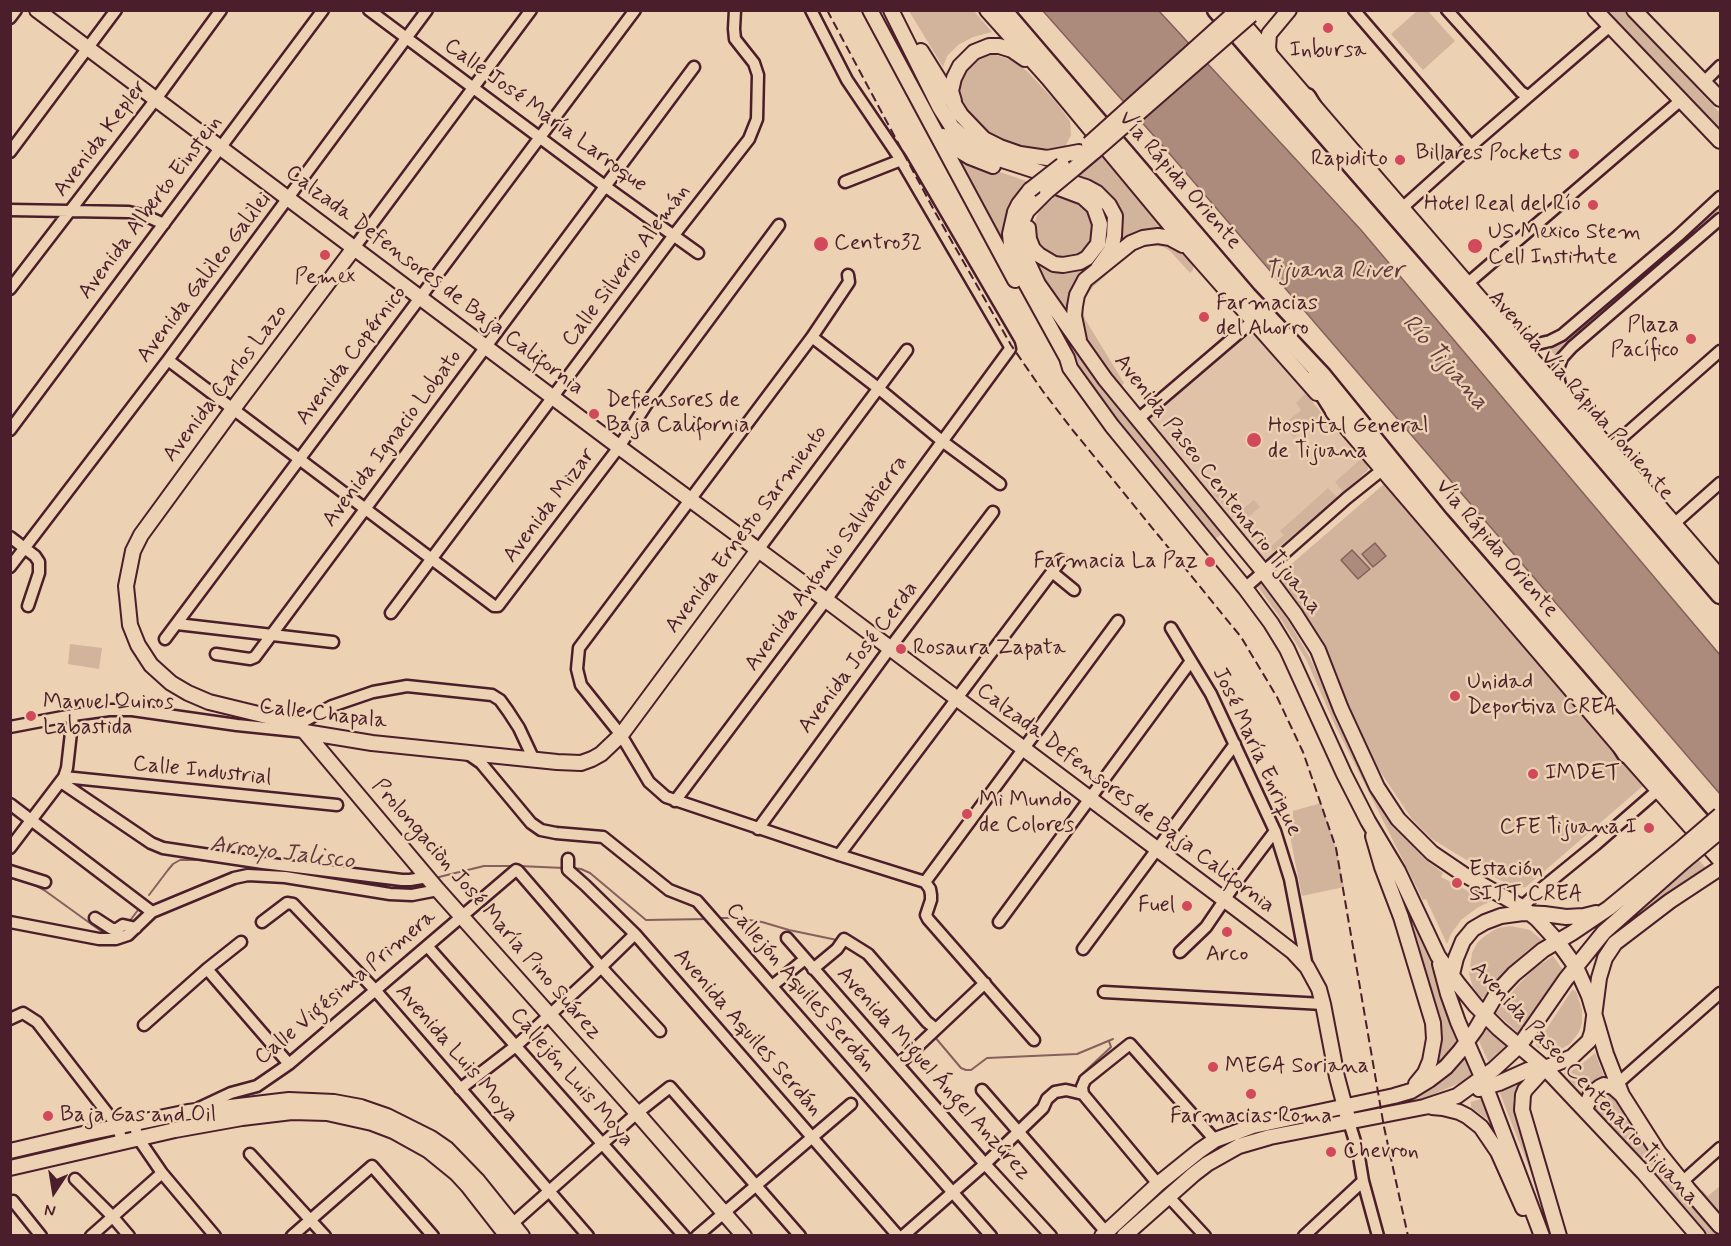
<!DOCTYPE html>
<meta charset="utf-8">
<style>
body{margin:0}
#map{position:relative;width:1731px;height:1246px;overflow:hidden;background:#edd1b3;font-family:Mynerve,sans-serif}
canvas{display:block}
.frame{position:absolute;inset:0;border:12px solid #4a1f2b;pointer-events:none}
.north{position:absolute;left:24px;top:1162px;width:60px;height:60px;-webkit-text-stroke:4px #edd1b3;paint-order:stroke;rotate:192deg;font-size:16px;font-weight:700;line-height:24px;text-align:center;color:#4a1f2b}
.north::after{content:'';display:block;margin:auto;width:21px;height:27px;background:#4a1f2b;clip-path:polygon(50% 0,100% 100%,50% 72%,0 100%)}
</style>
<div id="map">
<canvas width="1731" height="1246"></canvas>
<div class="frame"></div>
<div class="north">N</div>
</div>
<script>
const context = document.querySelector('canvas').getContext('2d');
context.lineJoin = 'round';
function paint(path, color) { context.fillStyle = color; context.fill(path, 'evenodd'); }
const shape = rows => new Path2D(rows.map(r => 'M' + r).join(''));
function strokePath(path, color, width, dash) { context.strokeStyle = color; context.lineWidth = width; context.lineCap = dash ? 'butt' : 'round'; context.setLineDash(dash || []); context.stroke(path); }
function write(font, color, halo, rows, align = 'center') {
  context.font = font + ' Mynerve,sans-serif'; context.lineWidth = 5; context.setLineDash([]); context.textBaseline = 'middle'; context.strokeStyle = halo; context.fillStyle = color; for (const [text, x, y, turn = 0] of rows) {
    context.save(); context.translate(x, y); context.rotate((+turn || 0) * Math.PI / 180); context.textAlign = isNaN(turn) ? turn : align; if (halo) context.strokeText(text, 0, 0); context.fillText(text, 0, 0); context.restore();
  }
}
paint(shape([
 [1250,329,1255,329,1322,414,1368,463,1368,470,1266,559,1257,557,1147,423,1147,417]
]), '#dfc2a8');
paint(shape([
 [909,11,974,11,992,32,973,37,958,45,947,56,943,67],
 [1417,11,1428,11,1455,41,1423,70,1391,34],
 [1606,11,1624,11,1720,113,1720,129],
 [992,54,1009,59,1027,71,1055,101,1070,121,1071,135,1065,147,1056,149,1034,148,1009,143,986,131,970,114,964,103,960,90,964,75,974,60,982,55],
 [952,151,979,165,1029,182,1022,188,1011,204,1007,251],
 [1103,154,1172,233,1149,231,1133,234,1119,242,1122,230,1122,221,1118,208,1113,198,1088,180,1078,176],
 [1060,193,1085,204,1096,221,1094,241,1080,256,1060,259,1050,255,1042,249,1037,240,1035,231,1035,221,1039,211,1046,204],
 [1720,205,1720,212,1561,350,1558,358,1548,348,1557,345],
 [1102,207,1109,217,1108,242,1070,321,1035,264,1029,250,1069,268,1106,229,1106,217],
 [1142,242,1169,242,1182,250,1191,260,1193,264,1193,270,1190,273,1171,252,1164,247,1149,245,1141,247,1125,258,1093,287,1084,299,1082,308,1085,319,1124,383,1119,389,1088,347,1080,325,1082,292,1088,285],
 [1030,277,1060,326,1086,364,1222,534,1218,537,1214,539,1100,403,1079,370],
 [1306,393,1322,414,1294,438,1283,425,1301,410,1296,403],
 [1363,457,1368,463,1368,470,1343,492,1335,482],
 [1384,484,1644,785,1526,887,1516,888,1498,879,1432,839,1412,819,1371,758,1302,618,1279,580,1278,576,1281,573],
 [1223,485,1244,508,1254,500,1260,507,1240,524,1214,494],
 [1328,488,1337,497,1274,551,1270,547,1284,535,1280,531],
 [1261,581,1282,610,1309,656,1356,758,1376,796,1397,829,1427,861,1443,873,1441,877,1472,893,1474,889,1493,900,1477,908,1461,920,1451,934,1447,944,1426,899,1423,900,1334,723,1306,659,1278,615,1256,584],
 [70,644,102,648,99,669,68,664],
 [1321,803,1336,848,1344,887,1302,896,1290,836,1284,822,1293,819,1293,811],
 [1697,858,1706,868,1613,934,1612,933],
 [1405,904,1434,964,1458,1031,1455,1046,1438,1064,1441,1049,1442,1028],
 [1510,926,1530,930,1542,940,1528,950,1505,971,1482,999,1473,987,1469,974,1472,953,1477,943,1486,935,1498,928],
 [1553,956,1563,970,1520,1034,1496,1013,1517,986,1534,969],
 [1572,990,1576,991,1582,1010,1582,1023,1579,1032,1570,1044,1561,1049,1551,1050,1538,1048,1536,1045],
 [1486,1029,1507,1048,1490,1062,1488,1061,1478,1039],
 [1595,1053,1605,1079,1624,1115,1663,1172,1718,1235,1708,1235,1613,1127,1563,1073,1577,1068],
 [1466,1056,1474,1076,1469,1079,1427,1097,1387,1107,1387,1104,1413,1097,1432,1089,1453,1072],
 [1529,1076,1518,1085,1513,1100,1543,1201,1542,1201,1499,1091],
 [1480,1099,1484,1102,1509,1162,1487,1119,1471,1107,1471,1102],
 [1720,1186,1720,1216,1699,1193,1702,1190,1708,1196]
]), '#d2b49d');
const water = shape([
 [1043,11,1159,11,1361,230,1720,655,1720,794,1162,145,1043,11],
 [1375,543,1386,556,1373,567,1362,554,1375,543],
 [1352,550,1370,569,1358,579,1341,560,1352,550]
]);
paint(water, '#ac8b7d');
strokePath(water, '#85605c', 1.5);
strokePath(shape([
 [519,866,564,868],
 [573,868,581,869,590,873,646,920,708,919],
 [439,877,484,866,513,866],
 [10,878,31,883,44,890,105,934],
 [407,885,415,885,422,883],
 [149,895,168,870,173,864,180,860,198,860,244,865],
 [720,918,736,918,762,922,789,930,837,940],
 [129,922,138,910],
 [934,1036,961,1068,966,1070,971,1070,987,1058,1077,1054,1113,1039],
 [1079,1077,1111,1047,1109,1041]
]), '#85605c', 2);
const minor = shape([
 [369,10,606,187,698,253],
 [1354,10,1471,146],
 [1447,10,1521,92,1528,96],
 [10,18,16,10],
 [1704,82,1720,66],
 [10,152,116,10],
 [845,182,901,160],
 [1402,208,1471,146,1610,26],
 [10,210,129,212,146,216,164,224],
 [354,248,531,10],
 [848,275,849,282,812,337,579,648,577,669,581,685,621,735,649,782,666,797,839,855,925,882],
 [1467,284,1681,100],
 [10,289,156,99,221,10],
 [812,337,878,388,942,441,1000,484],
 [1517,341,1537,344,1550,341,1562,335,1678,236,1720,197],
 [168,360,494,606,498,606,619,447,650,399,779,225],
 [1562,392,1559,381,1558,369,1562,358,1572,347,1720,219],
 [1137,420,1254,320],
 [10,430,323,10],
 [1609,449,1720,351],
 [1675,523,1720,483],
 [10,537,35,556,39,562,39,573,28,606],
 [758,550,907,350],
 [10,567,168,360,427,10],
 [1052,572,1074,590],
 [1245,588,1347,498,1382,470],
 [391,613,674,235,749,139,757,119,758,75,754,63,735,39,734,29,735,10],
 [177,624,333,642],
 [1171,628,1211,694,1275,831,1290,879,1307,967],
 [165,639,635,10],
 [216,654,250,659,255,657,694,67],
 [297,725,332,706,373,692,407,686,492,695,500,700,508,711,519,728,534,760],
 [10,727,73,715,109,710,132,710,237,725,305,732],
 [468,754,481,763,531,823,541,830,556,833,603,837,669,890,697,901,991,1236],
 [64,777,337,805],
 [61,782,151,843,163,848,263,863,402,880,410,880,428,877],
 [675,801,826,600,1010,349,1009,345,901,160,847,80,811,10],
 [10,804,152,912],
 [758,829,890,648,993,512],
 [10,848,64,777,67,768,73,715],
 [839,855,1061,560],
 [568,859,568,870,585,885,635,934,898,1236],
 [10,871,45,882],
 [925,882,1118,621],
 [925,882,930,889,931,895,931,900,926,915,928,919,1034,1040],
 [1522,907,1541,889,1595,845,1658,790],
 [95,918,112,929,117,929,123,925,136,928],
 [10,922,99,939,116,939,128,935,152,912,234,878,248,875,285,877,390,894,412,895,438,890],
 [262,922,287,903,293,904,376,991,588,1236],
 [999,922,1191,661],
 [787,938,985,1164,1051,1236],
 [428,947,684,1236],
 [1083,949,1235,744],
 [1180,952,1206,927,1238,880,1275,831],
 [207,969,289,1064],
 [813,969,837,949,844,939,868,954,927,1022,936,1029],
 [772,986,805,959],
 [1104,992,1323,1004],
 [10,1019,23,1013,37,1022,118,1127,122,1142],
 [144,1025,207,969,241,942],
 [899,1064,985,983],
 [1617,1084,1720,993],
 [460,1089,517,1045,592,976,635,934],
 [982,1090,1106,1232],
 [1083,1094,1158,1184],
 [199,1108,231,1093,257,1086,289,1064,516,870,518,871,601,967,660,1031],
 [1349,1122,1358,1151,1363,1181,1378,1236],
 [134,1123,138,1138,162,1173,215,1236],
 [250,1154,325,1236],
 [75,1179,112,1216,129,1236],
 [1682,1182,1720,1148],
 [1168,1196,1205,1236],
 [13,1201,41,1236],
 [512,1224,637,1113,670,1087,800,1236],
 [91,1236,162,1173],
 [292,1236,372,1166,433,1236],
 [697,1236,851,1104],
 [903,1236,985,1164,1043,1108,1047,1099,1055,1092,1066,1090,1083,1094,1082,1087,1085,1080,1130,1044,1215,1140],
 [1304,1236,1363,1181]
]);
const major = shape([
 [37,10,619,447,826,600,1262,928,1293,952,1307,967,1319,989,1323,1004,1337,1077,1349,1122],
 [870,10,1015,280],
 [891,10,940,108,952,127,962,136,978,150,993,157,1086,187,1097,193,1109,205,1115,216,1114,236,1111,250,1098,268],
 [987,10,1048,78,1190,249,1317,393],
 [1595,10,1720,141],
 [1634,10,1720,99],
 [1235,14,1720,577],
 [921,51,961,115,984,139,1000,147,1020,154,1047,158,1079,152],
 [1270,55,1268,48,1269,34,1289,10],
 [954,101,951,91,954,78,960,66,974,52,989,46,999,46,1012,50,1025,59],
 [943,136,957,149,970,157,993,166],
 [1076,167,1095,151],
 [1030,190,1019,204,1015,212,1010,234,1011,245,1023,278,1067,358,1070,368,1112,426,1245,588,1271,623,1287,649,1344,774,1368,821,1398,871,1438,956,1459,985,1476,1006,1499,1029,1545,1068,1643,1172,1698,1236],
 [1047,191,1027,211,1021,224,1020,239,1024,254,1038,284,1105,379,1263,571,1295,614,1318,650,1341,709,1377,787,1398,819,1432,853,1463,874,1522,907,1537,919,1558,942,1576,967,1589,996,1606,1054,1622,1095,1659,1153,1688,1189,1720,1226],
 [1028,228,1029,239,1033,249,1039,255,1054,264,1063,265,1080,262,1087,258,1098,244,1100,224,1094,207,1083,197,1051,185],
 [354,248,233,409,141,535,133,551,126,586,130,625,138,645,151,665,171,683,188,693,209,702,287,721,297,725,305,732,438,890,637,1113,744,1236],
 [1079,340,1074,316,1075,306,1077,295,1085,280,1131,243,1143,238,1158,236,1170,238,1183,245],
 [1333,412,1626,754,1720,860],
 [305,732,372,743,557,762,581,763,592,759,601,754,621,735,758,550],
 [1373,836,1382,867,1401,917,1433,1023,1434,1039,1430,1061,1425,1073,1416,1084],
 [1440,964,1448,994,1458,1022,1482,1077,1542,1236],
 [1451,978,1456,958,1463,941,1473,929,1485,922,1501,916,1523,913,1544,914,1566,917,1584,916,1596,913],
 [1479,1089,1499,1083,1528,1070,1545,1068],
 [1432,1107,1443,1108,1459,1112,1467,1116,1481,1127,1498,1152,1523,1208],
 [1585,1110,1591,1094,1600,1087,1604,1085,1613,1087,1622,1095],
 [10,1151,87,1133,188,1112,289,1100,334,1102,361,1107,387,1116,431,1138,447,1149,477,1180,522,1236],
 [10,1168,175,1130,242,1118,292,1112,327,1113,372,1123,393,1131,429,1151,456,1173,468,1186,507,1236],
 [1102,1236,1158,1184,1199,1151,1215,1140,1253,1126,1394,1096,1411,1091,1429,1080,1446,1067,1460,1051,1476,1029,1499,990,1514,974,1543,950,1572,933,1609,908,1677,852],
 [1124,1236,1194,1174,1207,1164,1239,1146,1270,1137,1424,1107,1457,1096,1494,1069,1520,1045,1566,979,1604,932,1684,861],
 [1559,1236,1522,1110,1523,1095,1525,1090,1545,1068,1572,1057,1589,1041,1592,1032,1599,978,1605,958,1615,943,1670,901,1720,868]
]);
const highway = shape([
 [1003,10,1248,296,1323,376,1440,520,1720,843],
 [1216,10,1496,332,1720,595],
 [1307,97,1321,120],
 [1314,379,1340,420],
 [1608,725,1626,754]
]);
strokePath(minor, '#4a1f2b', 15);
strokePath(major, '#4a1f2b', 18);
strokePath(highway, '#4a1f2b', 21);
strokePath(minor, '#edd1b3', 10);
strokePath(major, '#edd1b3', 14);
strokePath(highway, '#edd1b3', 16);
strokePath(shape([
 [827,10,935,212,1011,345,1042,390,1071,428,1241,637,1277,697,1303,752,1336,848,1384,1127,1408,1236]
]), '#4a1f2b', 2, [9, 4.5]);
const majorBridge = shape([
 [1089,144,1238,10],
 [1095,151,1251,15],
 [1030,190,1062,165],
 [1047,191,1076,167],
 [1677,852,1720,815],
 [1684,861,1720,831]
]);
strokePath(majorBridge, '#4a1f2b', 18, []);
strokePath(majorBridge, '#edd1b3', 14);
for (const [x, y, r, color] of [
 [1328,28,6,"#d1495b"],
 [1574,154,6,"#d1495b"],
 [1400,160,6,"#d1495b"],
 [1593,205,6,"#d1495b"],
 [821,244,8,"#d1495b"],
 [1475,246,8,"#d1495b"],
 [325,255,6,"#d1495b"],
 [1204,317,6,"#d1495b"],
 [1691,339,6,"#d1495b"],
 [594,414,6,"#d1495b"],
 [1254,440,8,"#d1495b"],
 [1210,562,6,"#d1495b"],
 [901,649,6,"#d1495b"],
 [1455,696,6,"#d1495b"],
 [31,716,6,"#d1495b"],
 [1533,774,6,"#d1495b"],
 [967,814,6,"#d1495b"],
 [1649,828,6,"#d1495b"],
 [1457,883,6,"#d1495b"],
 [1187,906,6,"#d1495b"],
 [1227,932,6,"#d1495b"],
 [1213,1067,6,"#d1495b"],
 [1251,1094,6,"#d1495b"],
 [48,1116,6,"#d1495b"],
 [1331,1152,6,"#d1495b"]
]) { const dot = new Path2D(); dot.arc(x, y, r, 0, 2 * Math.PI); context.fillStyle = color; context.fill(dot); strokePath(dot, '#edd1b3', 2); }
write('22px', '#4a1f2b', '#edd1b3', [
 ["Inbursa",1328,51,"center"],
 ["Billares Pockets",1562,154,"right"],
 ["Rapidito",1388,160,"right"],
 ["Hotel Real del Río",1581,205,"right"],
 ["US Mexico Stem",1488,233],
 ["Cell Institute",1488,258],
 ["Centro32",834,244],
 ["Pemex",325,278,"center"],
 ["Farmacias",1216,304],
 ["del Ahorro",1216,329],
 ["Plaza",1679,326,"right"],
 ["Pacífico",1679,351,"right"],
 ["Defensores de",606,401],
 ["Baja California",606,426],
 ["Hospital General",1268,427],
 ["de Tijuana",1268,452],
 ["Farmacia La Paz",1198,562,"right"],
 ["Rosaura Zapata",913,649],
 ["Unidad",1467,683],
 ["Deportiva CREA",1467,708],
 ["Manuel Quiros",43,703],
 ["Labastida",43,728],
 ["IMDET",1545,774],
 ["Mi Mundo",979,801],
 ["de Colores",979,826],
 ["CFE Tijuana I",1637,828,"right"],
 ["Estación",1469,870],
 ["SITT CREA",1469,895],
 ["Fuel",1175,906,"right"],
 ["Arco",1227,955,"center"],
 ["MEGA Soriana",1225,1067],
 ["Baja Gas and Oil",60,1116],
 ["Farmacias Roma",1251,1117,"center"],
 ["Chevron",1343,1152]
], 'left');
write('22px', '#4a1f2b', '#edd1b3', [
 ["Calle José María Larroque",545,116,36],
 ["Avenida Kepler",101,139,-53],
 ["Vía Rápida Oriente",1179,181,49],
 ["Avenida Alberto Einstein",151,208,-53],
 ["Calle Silverio Alemán",627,266,-53],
 ["Avenida Galileo Galilei",205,278,-53],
 ["Calzada Defensores de Baja California",434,281,37],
 ["Avenida Copérnico",352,356,-53],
 ["Avenida Carlos Lazo",226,384,-53],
 ["Avenida Vía Rápida Poniente",1580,396,49],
 ["Avenida Ignacio Lobato",393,439,-53],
 ["Avenida Paseo Centenario Tijuana",1217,485,52],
 ["Avenida Mizar",550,506,-53],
 ["Avenida Ernesto Sarmiento",747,530,-53],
 ["Vía Rápida Oriente",1496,549,49],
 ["Avenida Antonio Salvatierra",827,564,-54],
 ["Avenida José Cerda",859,658,-53],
 ["Calle Chapala",323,715,7],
 ["José María Enrique",1256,752,65],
 ["Calle Industrial",202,772,6],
 ["Calzada Defensores de Baja California",1125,799,37],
 ["Prolongaciòn José María Pino Suárez",486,910,49],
 ["Calle Vigésima Primera",346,988,-40],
 ["Callejón Aquiles Serdán",800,988,49],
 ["Avenida Aquiles Serdán",747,1033,49],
 ["Avenida Luis Moya",456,1054,49],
 ["Avenida Miguel Ángel Anzúrez",933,1074,48],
 ["Callejón Luis Moya",571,1078,49],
 ["Avenida Paseo Centenario Tijuana",1584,1084,47]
]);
write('italic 24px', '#623a40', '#edd1b3', [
 ["Tijuana River",1334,272],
 ["Río Tijuana",1444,363,49],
 ["Arroyo Jalisco",282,854,7]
]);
</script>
